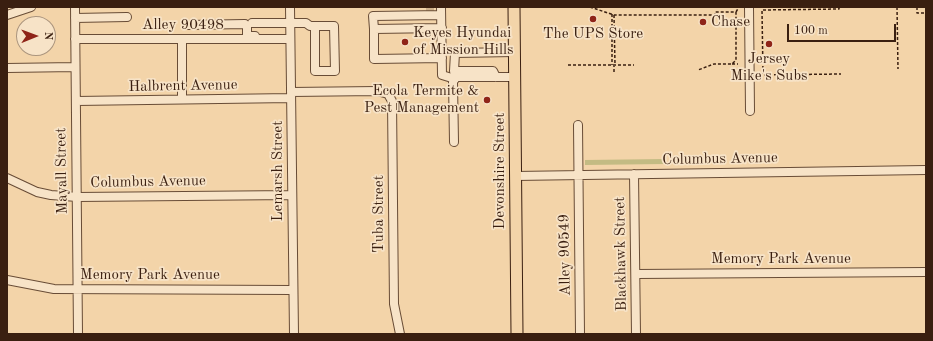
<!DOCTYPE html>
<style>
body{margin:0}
#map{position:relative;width:933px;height:341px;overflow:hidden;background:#f3d4a9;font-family:"Old Standard TT",serif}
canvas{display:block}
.frame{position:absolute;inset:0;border:8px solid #3a1f10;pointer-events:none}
.north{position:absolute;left:16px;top:16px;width:40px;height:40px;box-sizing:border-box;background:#f7e3c7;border:1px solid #ab957e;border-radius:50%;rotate:89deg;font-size:11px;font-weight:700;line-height:16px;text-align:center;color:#3a1f10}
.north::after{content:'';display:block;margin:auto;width:14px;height:18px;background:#8f2418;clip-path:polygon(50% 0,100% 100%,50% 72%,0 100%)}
.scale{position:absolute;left:787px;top:24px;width:109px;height:18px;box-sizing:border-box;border:2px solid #3a1f10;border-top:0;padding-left:5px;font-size:12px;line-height:14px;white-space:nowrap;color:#3a1f10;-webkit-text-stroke:3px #f7e3c7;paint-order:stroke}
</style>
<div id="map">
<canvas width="933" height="341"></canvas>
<div class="frame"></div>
<div class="north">N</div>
<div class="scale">100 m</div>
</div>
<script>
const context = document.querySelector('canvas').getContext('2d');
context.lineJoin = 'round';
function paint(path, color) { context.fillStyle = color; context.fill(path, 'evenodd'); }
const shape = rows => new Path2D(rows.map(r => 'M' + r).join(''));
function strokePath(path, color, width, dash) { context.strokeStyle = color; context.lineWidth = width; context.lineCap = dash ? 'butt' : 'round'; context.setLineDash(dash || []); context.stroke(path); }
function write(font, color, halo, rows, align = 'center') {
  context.font = font + ' "Old Standard TT",serif'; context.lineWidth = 3.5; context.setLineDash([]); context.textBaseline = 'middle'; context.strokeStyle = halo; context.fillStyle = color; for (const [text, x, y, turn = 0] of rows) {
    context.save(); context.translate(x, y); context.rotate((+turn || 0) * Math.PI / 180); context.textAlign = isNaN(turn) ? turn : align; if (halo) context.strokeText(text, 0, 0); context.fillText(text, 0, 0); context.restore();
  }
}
paint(shape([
 [665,159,665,164,585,165,585,160]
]), '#c3bb83');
strokePath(shape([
 [430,7,430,13]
]), '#ceb08a', 8, [8, 4]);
const minor = shape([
 [75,7,78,334],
 [290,7,294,334],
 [441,7,442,75,455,79],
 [749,7,750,111],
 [7,15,31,7],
 [75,18,127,17],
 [252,23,306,23,310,26,315,26,315,71,335,71,334,26,315,26],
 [188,25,245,24,247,26,247,36,255,36],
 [442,28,374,29,374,59,442,58],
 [374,29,373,16,441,15],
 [75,39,290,39],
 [182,39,182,99],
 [7,68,75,67],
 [496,77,493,71,454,71,455,53,514,52],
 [291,92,377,91,388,94,392,101,394,304,400,334],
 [76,101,291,98],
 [578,125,580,334],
 [454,142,453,82,456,77,514,77],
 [634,174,636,334],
 [515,176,926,170],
 [7,178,37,192,51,195,77,197,292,195],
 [636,274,926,272],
 [7,280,54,289,293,290]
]);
const major = shape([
 [514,7,517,334]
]);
strokePath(minor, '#684c36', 10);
strokePath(major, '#3a1f10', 13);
strokePath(shape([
 [590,7,614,15,715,15,715,12,736,12,736,60,732,64,714,64,698,70],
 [839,7,839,9,762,10,763,75,841,74],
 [872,7,874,7],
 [897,7,898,69],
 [917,7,917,13,926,13],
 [736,12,739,7],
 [612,14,612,65],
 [614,15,615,65],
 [732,64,738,64],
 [568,65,634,65],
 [614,72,614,66]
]), '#3a1f10', 1.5, [3, 2]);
strokePath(minor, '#f7e3c7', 8);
strokePath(major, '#f3d4a9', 11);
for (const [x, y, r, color] of [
 [593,19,4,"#8f2418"],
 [703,22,4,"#8f2418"],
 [405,42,4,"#8f2418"],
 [769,44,4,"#8f2418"],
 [487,100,4,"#8f2418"]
]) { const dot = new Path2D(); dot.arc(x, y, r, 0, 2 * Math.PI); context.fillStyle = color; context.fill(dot); strokePath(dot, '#f7e3c7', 1.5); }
write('15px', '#3a1f10', '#f7e3c7', [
 ["Chase",711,22],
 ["Keyes Hyundai",413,33],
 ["of Mission Hills",413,50],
 ["The UPS Store",593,34,"center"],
 ["Jersey",769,59,"center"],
 ["Mike's Subs",769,76,"center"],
 ["Ecola Termite &",479,91,"right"],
 ["Pest Management",479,108,"right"]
], 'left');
write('15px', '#3a1f10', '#f7e3c7', [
 ["Alley 90498",183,25],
 ["Halbrent Avenue",183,86,-1],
 ["Columbus Avenue",720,159,-1],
 ["Mayall Street",62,171,-91],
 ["Lemarsh Street",278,171,-90],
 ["Devonshire Street",500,171,-90],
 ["Columbus Avenue",148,182,-1],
 ["Tuba Street",379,214,-90],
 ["Blackhawk Street",621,254,-91],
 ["Alley 90549",565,255,-91],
 ["Memory Park Avenue",781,259],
 ["Memory Park Avenue",150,275]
]);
</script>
